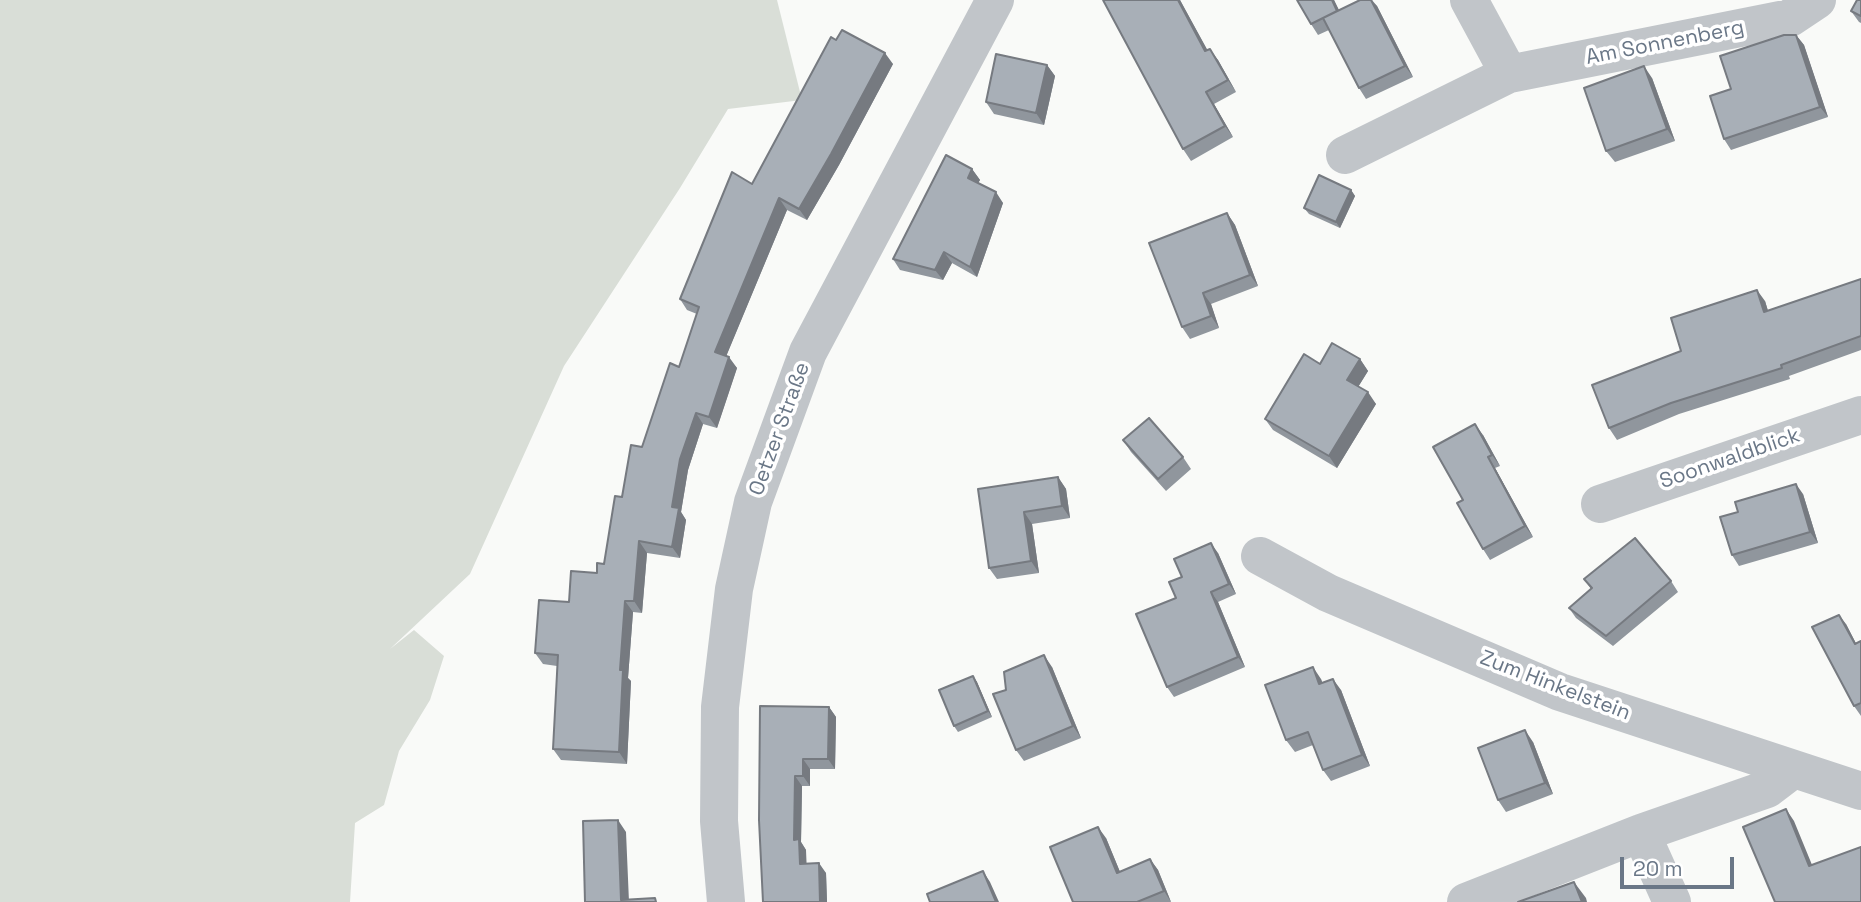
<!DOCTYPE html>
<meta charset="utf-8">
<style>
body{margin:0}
#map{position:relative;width:1861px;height:902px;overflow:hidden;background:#f9faf8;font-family:"Space Grotesk",sans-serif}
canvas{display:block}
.scale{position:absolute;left:1620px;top:857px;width:114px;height:32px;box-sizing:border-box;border:4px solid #6a7787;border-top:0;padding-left:9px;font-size:21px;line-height:24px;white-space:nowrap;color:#6a7787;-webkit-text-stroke:5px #fff;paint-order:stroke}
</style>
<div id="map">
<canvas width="1861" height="902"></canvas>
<div class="scale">20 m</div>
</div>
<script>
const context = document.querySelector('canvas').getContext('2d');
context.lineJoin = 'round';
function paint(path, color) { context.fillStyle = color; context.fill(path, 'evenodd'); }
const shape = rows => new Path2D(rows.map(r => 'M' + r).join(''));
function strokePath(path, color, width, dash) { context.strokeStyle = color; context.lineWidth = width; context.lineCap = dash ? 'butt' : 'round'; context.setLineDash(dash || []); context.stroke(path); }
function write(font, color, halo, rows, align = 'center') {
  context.font = font + ' "Space Grotesk",sans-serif'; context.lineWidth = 7; context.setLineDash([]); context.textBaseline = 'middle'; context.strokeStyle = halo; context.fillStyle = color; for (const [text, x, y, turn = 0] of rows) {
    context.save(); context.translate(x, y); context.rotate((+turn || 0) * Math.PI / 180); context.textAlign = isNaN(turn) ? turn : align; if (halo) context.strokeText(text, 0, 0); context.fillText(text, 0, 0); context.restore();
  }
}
paint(shape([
 [0,0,777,0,802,100,728,109,680,188,564,366,470,574,390,649,414,630,444,656,430,700,399,751,384,805,355,823,350,902,0,902]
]), '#d9ded7');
strokePath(shape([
 [1469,0,1509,74,1790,18,1817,0],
 [1345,155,1509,74],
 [1600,504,1861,415],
 [1260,556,1328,593,1560,692,1861,791],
 [1641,833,1672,902],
 [726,902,719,821,720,707,734,589,753,502,808,352,995,0],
 [1466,902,1641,833,1767,789,1792,770]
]), '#c1c5c9', 38);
paint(shape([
 [1103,0,1180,0,1207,50,1218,60,1236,92,1214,104,1233,137,1191,161,1183,149],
 [1297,0,1334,0,1339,11,1372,0,1377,6,1413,77,1366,99,1359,88,1329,30,1318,35,1311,24],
 [1861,0,1861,23,1859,22,1851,11],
 [1796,35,1804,45,1828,117,1731,150,1724,139,1731,89],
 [836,40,893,64,839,165,807,220,787,210,726,356,737,368,717,428,703,424,688,470,681,512,686,520,680,558,647,553,642,613,633,612,628,678,631,681,627,764,561,760,553,749,557,666,543,664,535,653,569,602,604,564,622,497,642,447,679,367,697,314,687,310,680,299,752,184],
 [1047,65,1055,76,1044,125,994,114,986,102],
 [1652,78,1675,141,1615,162,1606,151],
 [972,169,980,180,978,183,1003,203,977,277,952,263,943,280,900,270,893,259],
 [1351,190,1355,196,1340,228,1309,214,1304,208],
 [1227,213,1235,225,1258,286,1211,304,1219,328,1190,339,1182,327],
 [1861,279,1861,350,1789,376,1790,379,1679,414,1617,440,1609,428,1681,351,1765,301,1768,311],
 [1360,359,1368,371,1358,387,1376,404,1337,468,1273,430,1265,419,1320,364],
 [1483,435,1500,466,1495,468,1533,537,1490,560,1483,549],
 [1123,440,1183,457,1191,469,1166,491,1131,452],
 [1058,477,1066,489,1070,518,1032,524,1039,573,997,579,989,568,978,489],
 [1803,494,1818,543,1739,566,1732,555],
 [1218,553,1236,594,1218,602,1245,667,1174,697,1167,687,1176,598,1182,577],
 [1584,579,1671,581,1678,592,1613,646,1576,618,1569,608,1591,589],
 [1846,624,1856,644,1861,641,1861,716,1854,706],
 [1052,667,1081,738,1024,761,1016,750,1006,690],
 [973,676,977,682,992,717,958,732,954,726],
 [1321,679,1322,683,1341,690,1370,766,1331,781,1323,770,1313,745,1295,752,1286,740],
 [829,707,836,717,835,769,810,769,810,786,802,786,801,842,806,850,806,863,826,873,827,902,763,902,759,820],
 [1533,742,1553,794,1506,812,1498,800],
 [1106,838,1120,872,1150,859,1158,870,1171,902,1073,902]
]), '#90969d');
paint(shape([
 [1178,0,1180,0,1214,62,1205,51],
 [1332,0,1334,0,1345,22,1337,11],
 [1371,0,1377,6,1413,77,1405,66],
 [1796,35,1804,45,1828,117,1820,107],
 [1210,49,1218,60,1236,92,1228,80],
 [885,53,893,64,839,165,807,220,799,209],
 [1047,65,1055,76,1044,125,1036,113],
 [1644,66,1652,78,1675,141,1667,129],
 [1206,92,1214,104,1233,137,1225,126],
 [972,169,980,180,975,188,968,178],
 [1351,190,1355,196,1340,228,1336,222],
 [996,192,1003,203,977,277,970,267],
 [779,198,787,210,723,364,715,352],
 [1227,213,1235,225,1258,286,1250,275],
 [944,252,952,263,943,280,935,270],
 [1757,290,1765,301,1772,324,1764,312],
 [1203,293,1211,304,1219,328,1211,316],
 [729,357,737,368,717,428,709,417],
 [1360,359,1368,371,1355,392,1347,380],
 [1368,392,1376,404,1337,468,1329,456],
 [696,413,703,424,688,470,681,512,686,520,680,558,672,547,672,507,680,459],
 [1475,424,1483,435,1500,466,1492,455],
 [1488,457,1495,468,1533,537,1525,526],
 [1058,477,1066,489,1070,518,1062,506],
 [1796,484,1803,494,1818,543,1810,532],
 [1024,512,1032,524,1039,573,1031,561],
 [639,541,647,553,642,613,634,601],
 [1211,543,1218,553,1236,594,1229,584],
 [1211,592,1218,602,1245,667,1238,657],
 [625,601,633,612,628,678,631,681,627,764,619,752,620,670],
 [1839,615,1846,624,1861,653,1855,644],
 [1044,655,1052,667,1081,738,1073,726],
 [1313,667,1321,679,1327,695,1319,684],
 [973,676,977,682,992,717,988,711],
 [1333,679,1341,690,1370,766,1362,755],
 [829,707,836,717,835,769,828,759],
 [1525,730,1533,742,1553,794,1545,783],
 [803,759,810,769,810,786,803,776],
 [795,776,802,786,801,842,806,850,807,874,800,864,794,840],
 [1786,809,1794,821,1817,877,1809,866],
 [618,820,626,832,629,902,621,900],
 [1098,827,1106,838,1125,884,1117,873],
 [1150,859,1158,870,1171,902,1164,891],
 [819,863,826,873,827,902,820,902],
 [983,871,990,882,999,902,996,902],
 [1574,882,1586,898,1587,902,1582,902]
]), '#767a80');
const building = shape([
 [1103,0,1178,0,1205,51,1210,49,1228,80,1206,92,1225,126,1183,149,1103,0],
 [1297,0,1332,0,1337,11,1311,24,1297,0],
 [1360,0,1371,0,1405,66,1359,88,1323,18,1360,0],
 [1857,0,1861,0,1861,16,1851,11,1857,0],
 [842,30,885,53,831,154,799,209,779,198,715,352,729,357,709,417,696,413,680,459,672,507,679,508,672,547,639,541,634,601,625,601,620,670,623,670,619,752,553,749,558,655,535,653,539,600,569,602,571,571,597,573,597,563,604,564,615,496,622,497,631,445,642,447,670,363,679,367,699,307,680,299,732,172,752,184,831,37,836,40,842,30],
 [1784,35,1796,35,1820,107,1724,139,1710,96,1731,89,1720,56,1784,35],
 [996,54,1047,65,1036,113,986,102,996,54],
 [1644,66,1667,129,1606,151,1584,88,1644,66],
 [946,155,972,169,968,178,996,192,970,267,944,252,935,270,893,259,946,155],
 [1319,175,1351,190,1336,222,1304,208,1319,175],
 [1227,213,1250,275,1203,293,1211,316,1182,327,1149,243,1227,213],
 [1861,279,1861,336,1781,365,1782,368,1671,403,1609,428,1592,385,1681,351,1671,318,1757,290,1764,312,1861,279],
 [1332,343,1360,359,1347,380,1368,392,1329,456,1265,419,1304,354,1320,364,1332,343],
 [1149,418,1183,457,1158,479,1123,440,1149,418],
 [1475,424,1492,455,1488,457,1525,526,1483,549,1457,503,1463,500,1433,447,1475,424],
 [1058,477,1062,506,1024,512,1031,561,989,568,978,489,1058,477],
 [1796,484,1810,532,1732,555,1720,517,1738,512,1735,502,1796,484],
 [1635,538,1671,581,1606,636,1569,608,1592,588,1584,579,1635,538],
 [1211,543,1229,584,1211,592,1238,657,1167,687,1136,614,1176,598,1169,582,1182,577,1174,559,1211,543],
 [1839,615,1855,644,1861,641,1861,703,1854,706,1812,627,1839,615],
 [1044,655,1073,726,1016,750,993,694,1006,690,1004,672,1044,655],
 [1313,667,1319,684,1333,679,1362,755,1323,770,1308,732,1286,740,1265,685,1313,667],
 [973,676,988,711,954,726,939,690,973,676],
 [760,706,829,707,828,759,803,759,803,776,795,776,794,840,799,839,800,864,819,863,820,902,763,902,759,820,760,706],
 [1525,730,1545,783,1498,800,1478,748,1525,730],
 [1786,809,1809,866,1861,847,1861,902,1775,902,1743,827,1786,809],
 [618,820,621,900,655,898,656,902,585,902,583,821,618,820],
 [1098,827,1117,873,1150,859,1164,891,1137,902,1073,902,1050,847,1098,827],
 [983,871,996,902,930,902,927,894,983,871],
 [1574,882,1582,902,1518,902,1574,882]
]);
paint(building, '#a8afb7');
strokePath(building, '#767a80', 2);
write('21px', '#6a7787', '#fff', [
 ["Am Sonnenberg",1665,43,-11],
 ["Oetzer Straße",780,429,-70],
 ["Soonwaldblick",1730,459,-19],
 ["Zum Hinkelstein",1555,686,21]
]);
</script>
